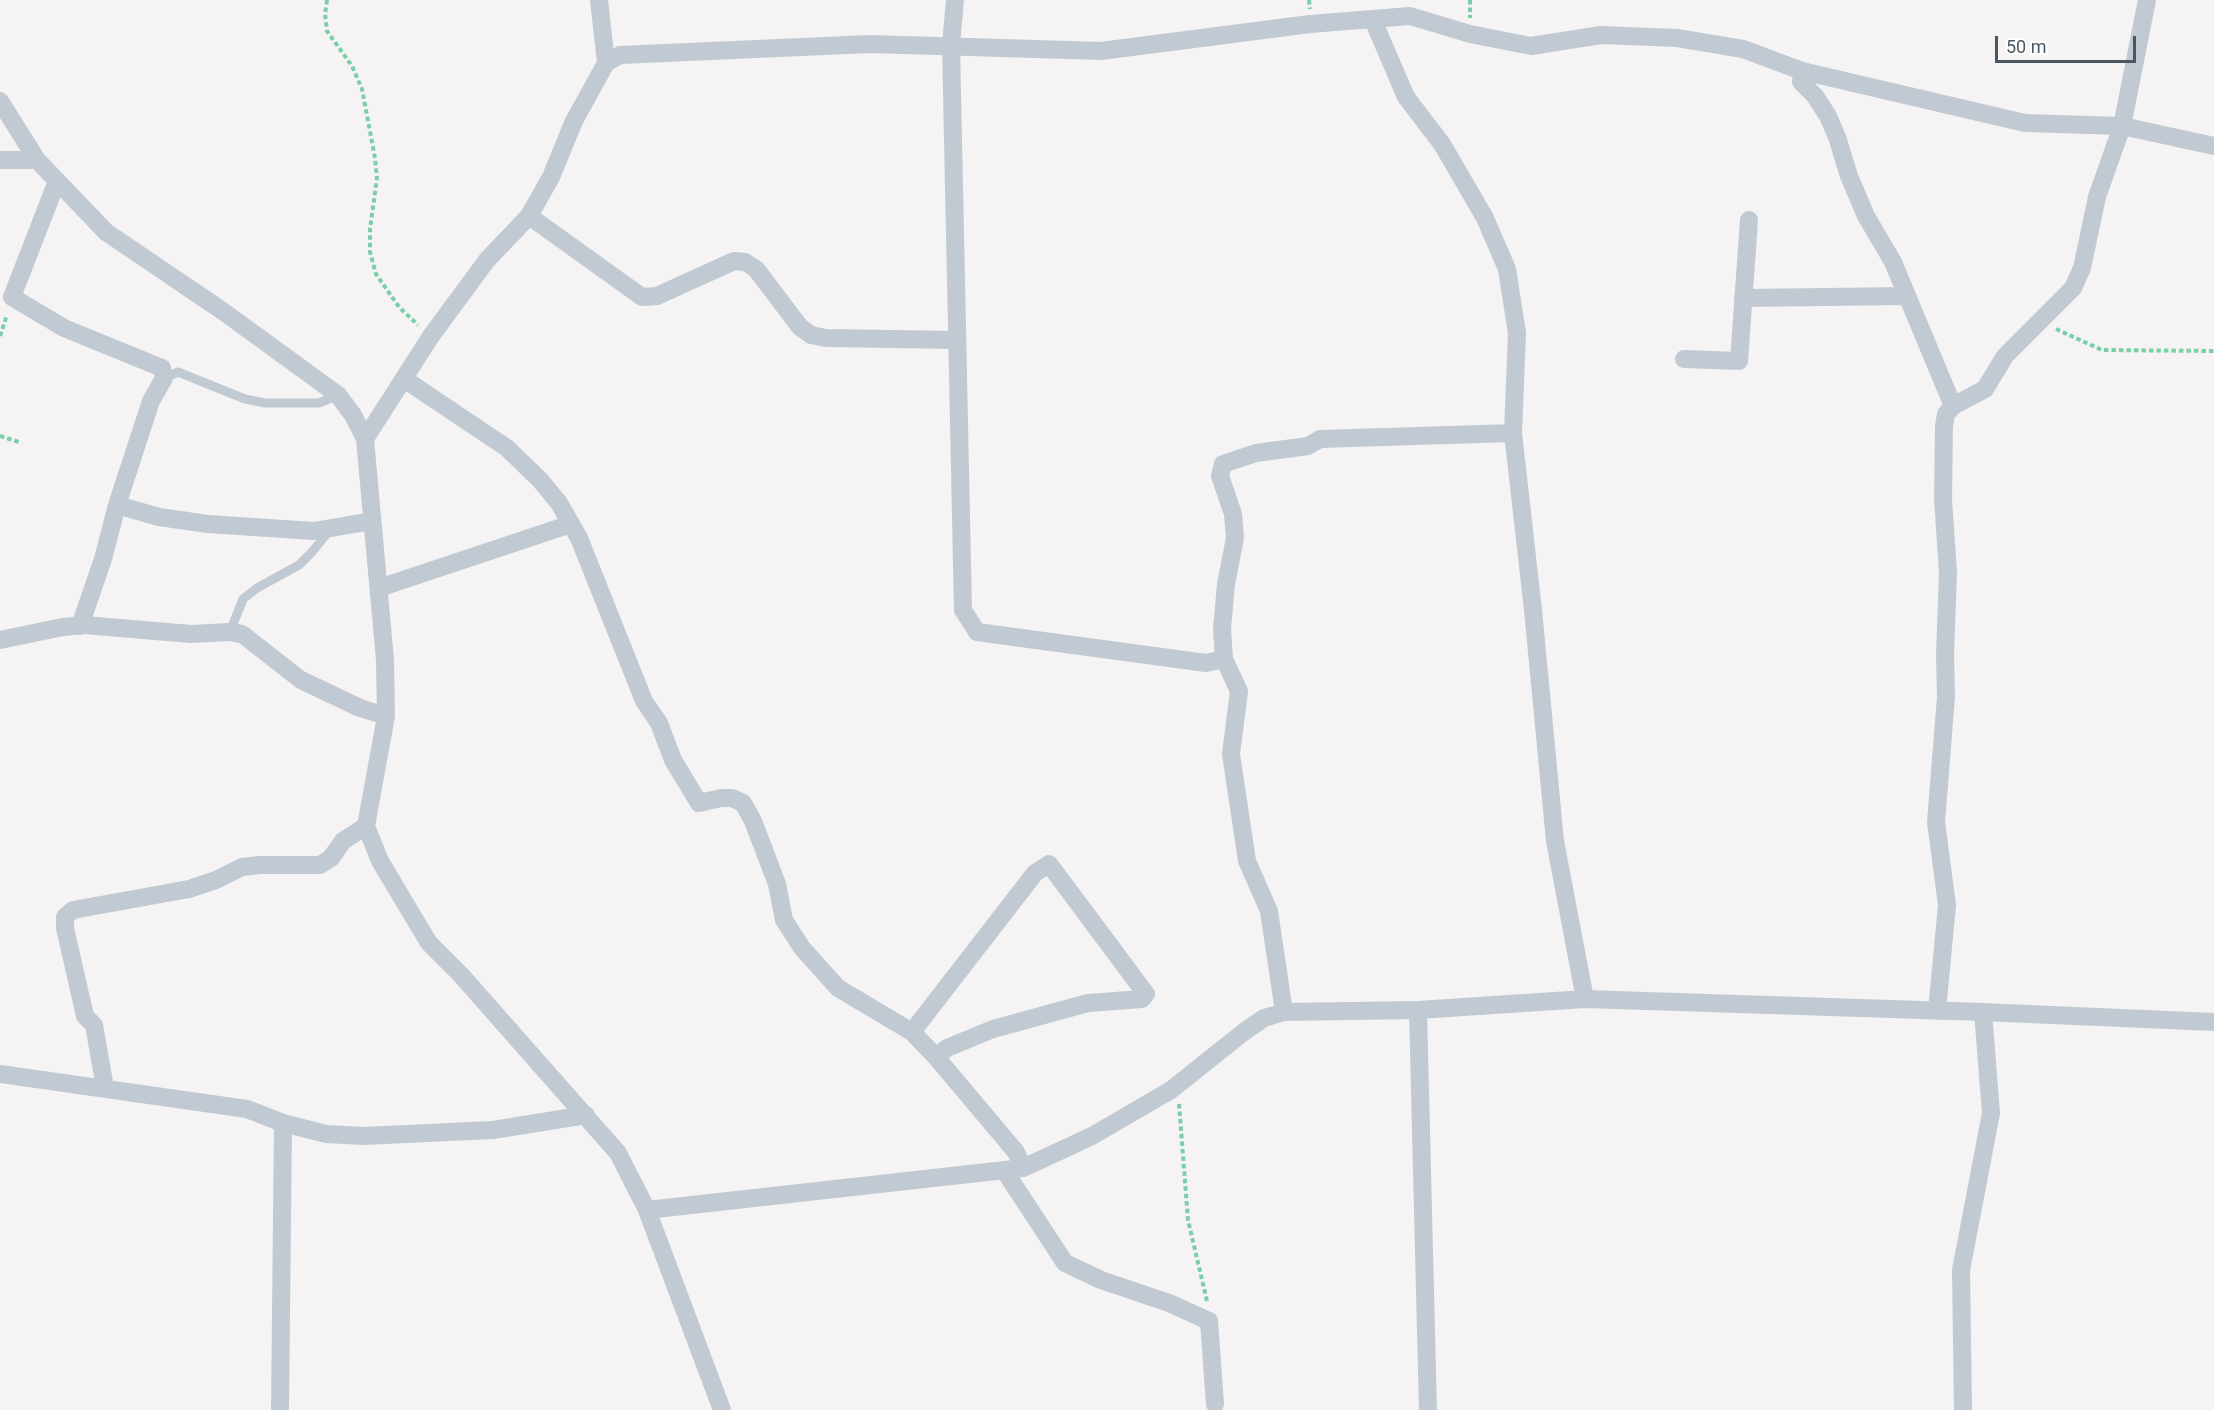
<!DOCTYPE html>
<style>
body{margin:0}
#map{position:relative;width:2214px;height:1410px;overflow:hidden;background:#f5f3f3;font-family:Roboto,sans-serif}
canvas{display:block}
.scale{position:absolute;left:1995px;top:36px;width:141px;height:27px;box-sizing:border-box;border:3px solid #4a5661;border-top:0;padding-left:8px;font-size:18px;line-height:21px;white-space:nowrap;color:#4a5661;-webkit-text-stroke:4px #fff;paint-order:stroke}
</style>
<div id="map">
<canvas width="2214" height="1410"></canvas>
<div class="scale">50 m</div>
</div>
<script>
const context = document.querySelector('canvas').getContext('2d');
context.lineJoin = 'round';
const shape = rows => new Path2D(rows.map(r => 'M' + r).join(''));
function strokePath(path, color, width, dash) { context.strokeStyle = color; context.lineWidth = width; context.lineCap = dash ? 'butt' : 'round'; context.setLineDash(dash || []); context.stroke(path); }
strokePath(shape([
 [327,0,325,14,327,31,352,66,362,89,375,158,377,178,370,229,370,252,376,274,399,307,418,325],
 [1309,0,1310,9],
 [1470,0,1470,18],
 [2056,329,2102,350,2214,351],
 [0,336,7,315],
 [0,436,19,442],
 [1179,1104,1188,1220,1207,1301]
]), '#7ad0a6', 4, [4.5, 3]);
strokePath(shape([
 [164,378,178,372,245,399,265,403,319,403,338,395],
 [230,632,243,599,257,588,299,565,312,552,330,530]
]), '#c1cad2', 9);
strokePath(shape([
 [599,0,606,63],
 [955,0,951,45,963,610,977,632,1206,663,1224,659,1239,691,1231,754,1247,861,1269,911,1284,1012],
 [1373,20,1406,97,1442,144,1485,218,1507,269,1517,333,1513,433,1533,610,1555,841,1585,999],
 [1802,71,1801,82,1815,96,1828,116,1837,137,1849,176,1866,216,1893,262,1953,406],
 [0,101,37,160,106,232,224,312,338,395,353,415,365,439,385,660,386,716,366,826,380,861,429,943,461,975,618,1153,647,1210,722,1410],
 [0,160,37,160],
 [57,181,12,297,64,328,162,368,164,378,151,401,117,505,159,517,208,524,314,531,372,521],
 [529,216,642,297,657,296,734,261,745,262,756,269,800,327,811,335,826,338,957,340],
 [1743,298,1907,296],
 [1684,359,1739,361,1749,220],
 [404,379,507,448,540,480,559,503,579,538,644,701,659,723,673,760,699,803,721,798,732,798,743,803,753,821,777,884,784,920,802,948,838,988,912,1032,936,1057,1016,1152,1023,1168],
 [365,439,431,336,487,260,529,216,551,177,574,121,606,63,620,55,870,44,1101,51,1310,24,1410,16,1470,34,1531,46,1601,35,1677,38,1743,49,1802,71,2025,123,2122,126,2214,146],
 [379,588,571,524],
 [80,626,103,559,117,505],
 [0,640,63,627,84,625,191,634,230,632,242,634,301,680,360,708,386,716],
 [1224,659,1222,629,1226,584,1235,538,1233,514,1220,476,1223,464,1256,453,1308,446,1320,439,1513,433],
 [1418,1010,1428,1410],
 [1937,1011,1947,905,1936,822,1946,697,1945,655,1948,573,1943,499,1944,426,1946,414,1953,406,1985,389,2005,356,2073,288,2082,268,2097,197,2122,126,2147,0],
 [912,1032,1035,873,1049,864,1146,994,1142,999,1088,1003,993,1029,947,1048,936,1057],
 [0,1074,247,1109,283,1123,326,1134,363,1136,493,1130,586,1115],
 [105,1088,94,1025,85,1016,65,928,65,917,73,910,189,889,216,880,242,867,260,865,320,865,331,858,343,841,366,826],
 [1004,1170,1065,1263,1101,1280,1169,1303,1209,1321,1215,1404],
 [647,1210,1023,1168,1092,1136,1171,1090,1245,1031,1264,1018,1284,1012,1418,1010,1585,999,1983,1012,2214,1022],
 [280,1410,283,1123],
 [1963,1410,1961,1270,1991,1113,1983,1012]
]), '#c1cad2', 18);
</script>
